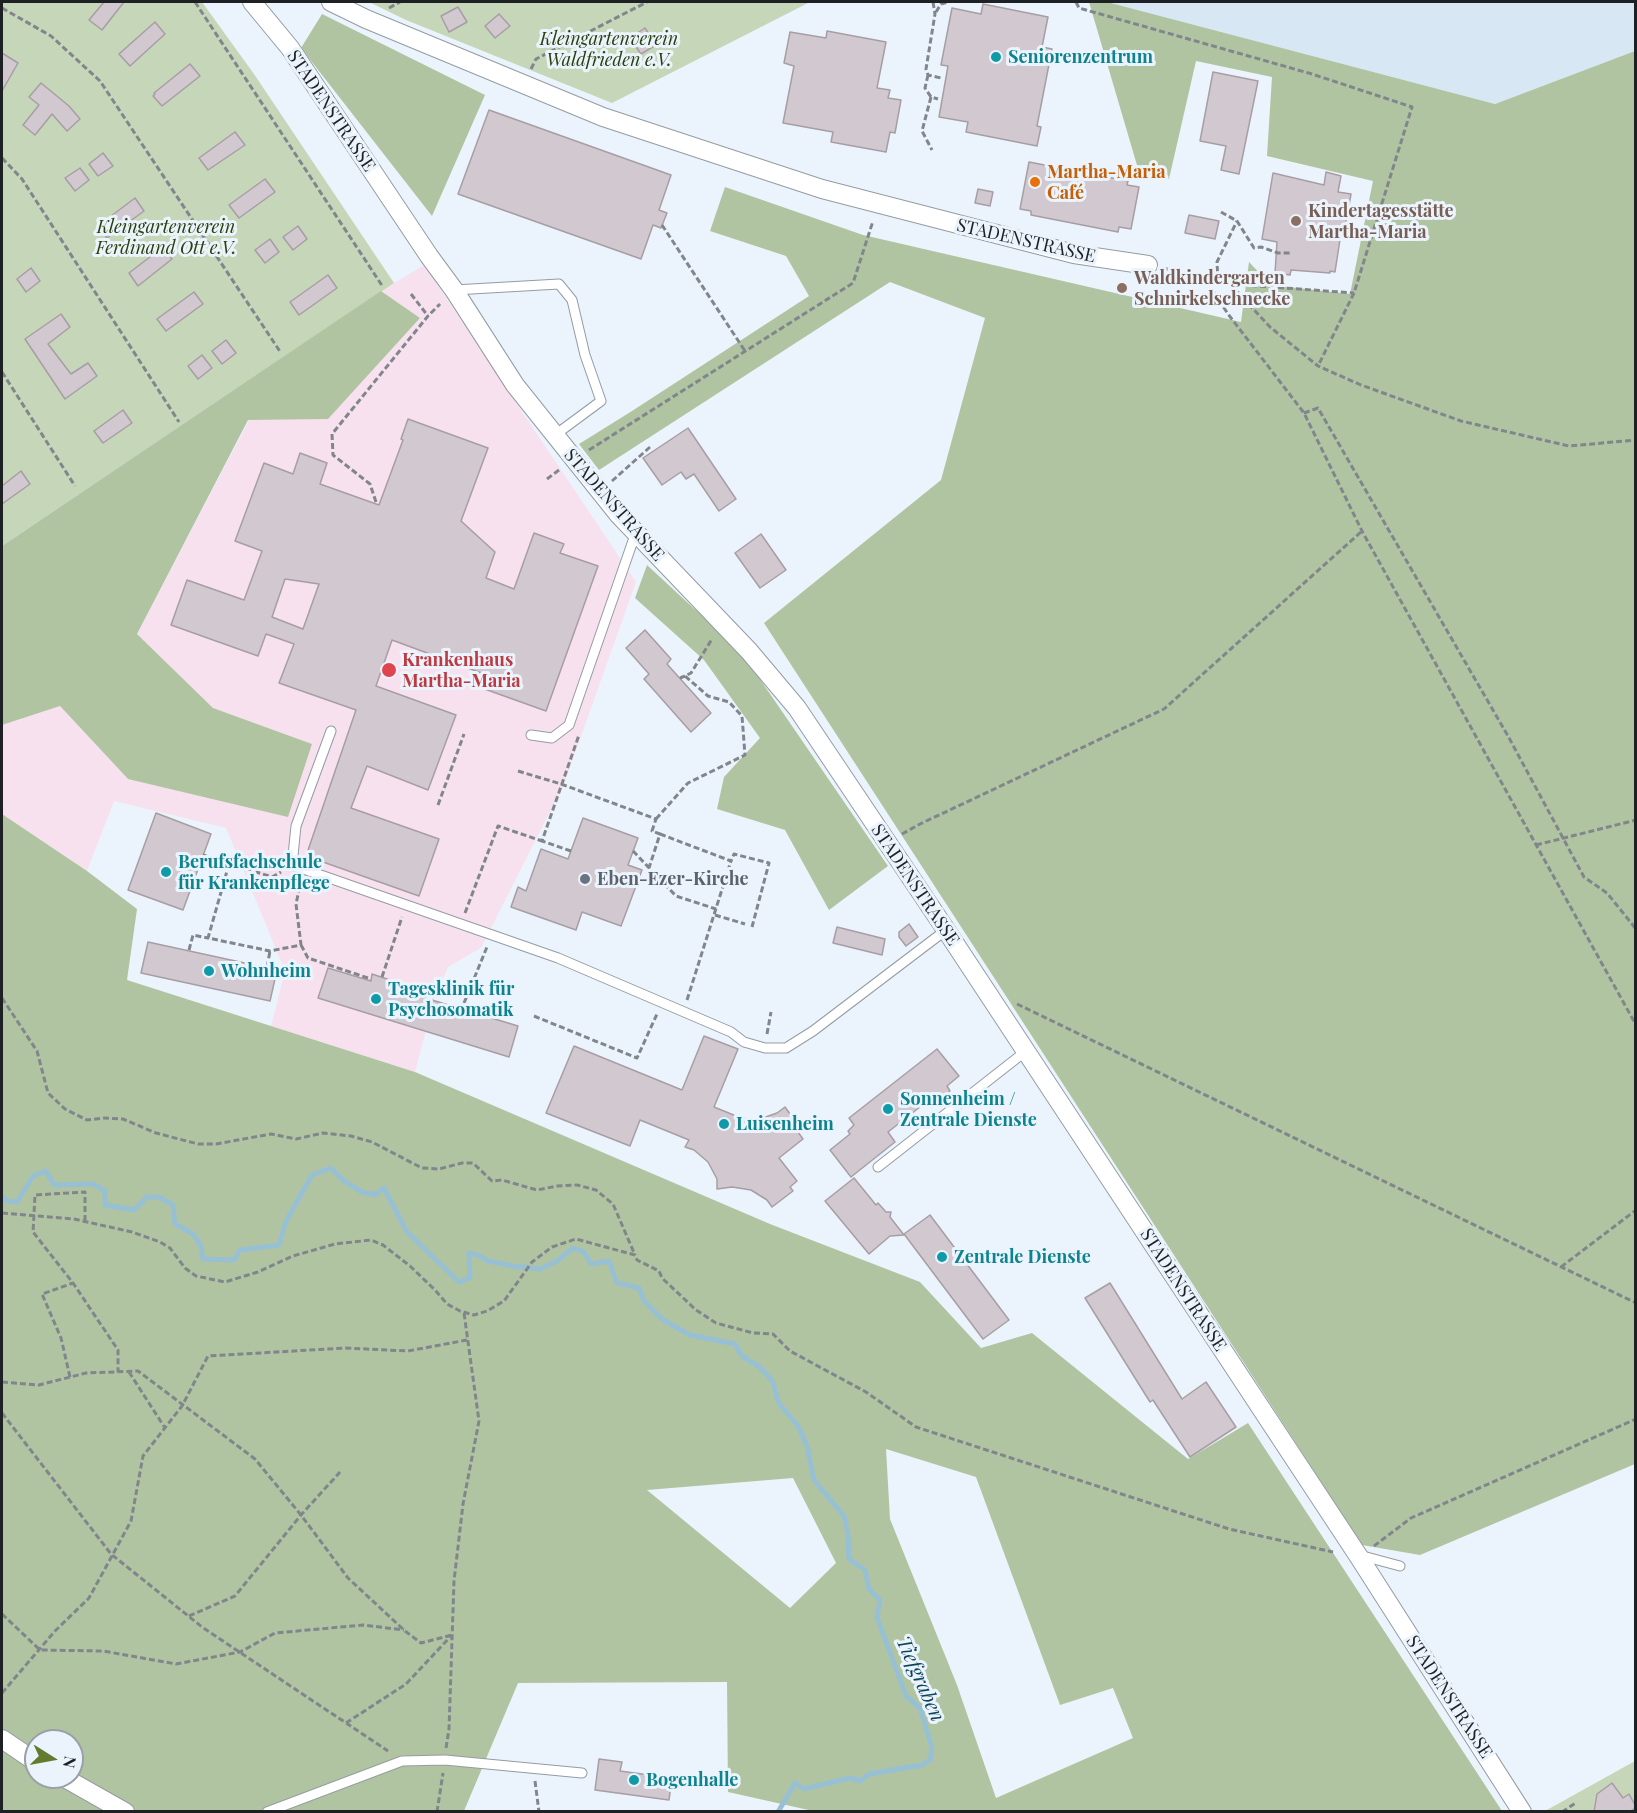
<!DOCTYPE html>
<meta charset="utf-8">
<style>
body{margin:0}
#map{position:relative;width:1637px;height:1813px;overflow:hidden;background:#ebf4fc;font-family:"Playfair Display",serif}
canvas{display:block}
.frame{position:absolute;inset:0;border:3px solid #1e2124;pointer-events:none}
.north{position:absolute;left:24px;top:1729px;width:60px;height:60px;box-sizing:border-box;background:#ebf4fc;border:2px solid #99a0a6;border-radius:50%;rotate:101deg;font-size:16px;font-weight:700;line-height:24px;text-align:center;color:#1e2124}
.north::after{content:'';display:block;margin:auto;width:21px;height:27px;background:#627c2f;clip-path:polygon(50% 0,100% 100%,50% 72%,0 100%)}
</style>
<div id="map">
<canvas width="1637" height="1813"></canvas>
<div class="frame"></div>
<div class="north">N</div>
</div>
<script>
const context = document.querySelector('canvas').getContext('2d');
context.lineJoin = 'round';
function paint(path, color) { context.fillStyle = color; context.fill(path, 'evenodd'); }
const shape = rows => new Path2D(rows.map(r => 'M' + r).join(''));
function strokePath(path, color, width, dash) { context.strokeStyle = color; context.lineWidth = width; context.lineCap = dash ? 'butt' : 'round'; context.setLineDash(dash || []); context.stroke(path); }
function write(font, color, halo, rows, align = 'center') {
  context.font = font + ' "Playfair Display",serif'; context.lineWidth = 6; context.setLineDash([]); context.textBaseline = 'middle'; context.strokeStyle = halo; context.fillStyle = color; for (const [text, x, y, turn = 0] of rows) {
    context.save(); context.translate(x, y); context.rotate((+turn || 0) * Math.PI / 180); context.textAlign = isNaN(turn) ? turn : align; if (halo) context.strokeText(text, 0, 0); context.fillText(text, 0, 0); context.restore();
  }
}
paint(shape([
 [1107,2,1635,2,1635,51,1495,104]
]), '#d8e7f4');
paint(shape([
 [424,265,636,582,564,784,481,948,448,967,434,1000,415,1072,271,1026,285,971,226,828,114,801,87,871,2,814,2,725,60,706,128,779,312,744,213,708,137,634,249,420,328,418,420,318,381,291]
]), '#f8e1ef');
paint(shape([
 [2,2,202,2,254,74,394,283,2,546],
 [369,2,810,2,612,103,406,20],
 [1635,1761,1635,1811,1545,1811]
]), '#c6d6b9');
paint(shape([
 [1089,2,1107,2,1495,104,1635,51,1635,1464,1420,1555,1362,1545,764,623,941,480,985,318,890,282,599,470,579,444,632,411,809,296,786,256,710,231,725,187,863,235,1241,322,1249,262,1271,285,1350,294,1373,181,1267,156,1272,77,1196,61,1169,179,1139,172],
 [322,14,485,95,432,216,301,48],
 [381,291,420,318,328,419,248,420,137,634,213,708,312,744,288,817,128,779,60,706,2,725,2,546],
 [647,565,742,653,888,866,829,910,785,830,717,809,724,777,760,738,704,660,635,598],
 [2,814,87,871,137,909,127,980,415,1072,770,1224,920,1282,981,1348,1032,1333,1188,1459,1248,1423,1502,1811,813,1811,728,1792,727,1682,518,1683,464,1811,2,1811],
 [886,1449,976,1477,1060,1705,1113,1688,1133,1738,996,1798,957,1685,890,1519],
 [793,1478,836,1563,790,1608,647,1490],
 [36,1741,72,1741,72,1777,36,1777]
]), '#b1c4a1');
strokePath(shape([
 [2,1196,7,1201,17,1202,33,1176,46,1171,54,1185,93,1184,105,1191,105,1205,134,1210,147,1197,159,1197,173,1205,175,1224,193,1234,201,1246,203,1259,234,1260,240,1250,279,1245,286,1221,312,1175,331,1168,344,1181,362,1192,375,1195,384,1188,407,1232,459,1282,470,1278,469,1253,478,1255,488,1261,513,1266,540,1269,557,1261,573,1248,584,1252,591,1264,609,1261,617,1283,639,1288,644,1301,663,1320,690,1335,735,1344,742,1356,760,1367,773,1382,778,1402,798,1426,807,1446,814,1480,844,1516,848,1535,849,1559,865,1570,869,1589,880,1600,877,1617,906,1696,920,1708,932,1748,930,1760,922,1765,869,1774,860,1781,850,1778,804,1789,795,1783,778,1812]
]), '#97c0d4', 5);
const building = shape([
 [104,2,124,2,102,30,89,20,104,2],
 [983,4,1048,17,1042,47,1052,49,1037,126,1041,127,1037,146,966,132,968,122,939,117,948,66,941,65,952,8,981,14,983,4],
 [458,7,467,22,449,32,441,16,458,7],
 [499,14,510,26,495,38,485,26,499,14],
 [155,22,165,34,130,66,119,54,155,22],
 [645,28,656,45,641,54,630,38,645,28],
 [827,31,886,42,877,88,890,90,888,98,901,100,895,133,890,132,886,152,831,142,833,132,783,123,794,66,784,63,790,32,826,38,827,31],
 [2,53,18,63,2,91,2,53],
 [190,64,200,76,162,106,153,96,155,94,154,93,190,64],
 [1213,72,1258,81,1239,174,1221,170,1226,146,1200,141,1213,72],
 [41,83,69,106,80,119,67,131,52,114,35,135,23,125,39,105,29,97,41,83],
 [489,110,671,175,659,210,667,213,661,228,653,225,641,259,458,194,489,110],
 [235,132,245,145,208,170,199,158,235,132],
 [103,153,113,166,98,176,89,164,103,153],
 [1029,162,1128,181,1127,185,1139,187,1131,229,1119,227,1118,232,1031,215,1031,211,1020,209,1029,162],
 [80,168,89,180,75,191,65,178,80,168],
 [1326,172,1341,176,1338,192,1351,194,1344,234,1341,233,1335,272,1330,271,1330,273,1291,270,1290,275,1275,273,1277,242,1262,239,1273,173,1324,185,1326,172],
 [265,179,275,192,239,218,229,205,265,179],
 [978,189,993,192,990,206,975,203,978,189],
 [135,198,144,211,107,238,98,226,135,198],
 [1189,215,1219,221,1215,239,1185,233,1189,215],
 [298,226,307,239,293,250,283,237,298,226],
 [270,239,279,252,265,263,255,250,270,239],
 [163,247,172,259,138,286,129,273,163,247],
 [31,268,40,281,26,292,17,279,31,268],
 [328,275,337,288,299,315,290,302,328,275],
 [194,292,203,304,166,331,157,319,194,292],
 [61,314,70,327,48,344,71,374,88,363,97,376,65,399,25,339,61,314],
 [226,340,236,353,222,364,212,351,226,340],
 [202,355,212,368,198,379,188,366,202,355],
 [123,410,132,423,103,443,94,431,123,410],
 [408,419,488,448,461,521,495,552,486,578,514,589,534,533,564,544,560,553,598,566,546,711,479,687,484,674,392,640,376,686,456,715,428,790,367,766,351,808,439,839,419,896,306,856,356,710,279,683,294,644,266,634,258,656,171,625,187,580,244,600,262,551,235,541,264,463,293,474,300,453,327,463,320,484,379,505,403,440,401,439,408,419],
 [285,579,319,584,303,629,272,617,285,579],
 [688,428,736,499,719,511,694,474,686,479,681,472,662,485,643,458,688,428],
 [21,471,30,484,2,504,2,486,21,471],
 [761,534,786,570,760,588,735,553,761,534],
 [645,630,671,659,667,664,711,713,691,732,644,679,649,674,626,648,645,630],
 [156,813,211,834,183,910,128,890,156,813],
 [583,818,638,838,628,865,642,870,621,926,582,912,576,930,511,907,518,887,526,891,541,849,568,859,583,818],
 [909,924,918,937,906,946,899,937,899,932,909,924],
 [837,927,885,939,882,955,833,943,837,927],
 [148,942,277,970,270,1001,141,973,148,942],
 [328,968,371,981,372,974,390,980,389,987,518,1026,509,1057,318,998,328,968],
 [704,1036,738,1049,714,1107,741,1118,760,1119,777,1113,785,1107,801,1129,798,1132,803,1139,779,1158,797,1181,790,1187,793,1191,772,1207,767,1200,751,1190,732,1187,717,1189,717,1179,708,1162,694,1150,685,1147,689,1140,640,1120,630,1146,546,1113,574,1046,682,1090,704,1036],
 [937,1049,959,1076,947,1086,950,1091,937,1101,934,1096,888,1132,895,1142,851,1177,830,1150,850,1134,848,1131,854,1125,849,1118,937,1049],
 [854,1178,876,1205,878,1203,886,1212,891,1212,890,1217,904,1235,890,1236,869,1254,825,1201,854,1178],
 [930,1215,1009,1320,983,1339,904,1234,930,1215],
 [1110,1283,1182,1399,1206,1382,1236,1427,1190,1457,1153,1400,1150,1402,1085,1298,1110,1283],
 [599,1759,622,1762,620,1771,672,1778,669,1800,595,1790,599,1759],
 [1612,1783,1623,1798,1629,1794,1635,1805,1635,1808,1632,1810,1633,1812,1594,1812,1597,1794,1612,1783]
]);
paint(building, '#d2c8cf');
strokePath(building, '#a79ea5', 1.5);
const service = shape([
 [454,290,559,284,572,300,585,355,601,401,555,435],
 [331,731,296,826,292,865,558,958,731,1032,744,1042,765,1048,786,1048,813,1031,946,930],
 [531,735,552,738,569,725,636,532],
 [878,1167,1026,1051],
 [1359,1555,1400,1566],
 [267,1812,402,1761,445,1760,582,1773]
]);
const minor = shape([
 [252,2,290,48,429,256,454,290,515,385,618,514,749,651,797,708,946,930,1359,1557,1522,1812],
 [331,2,366,19,603,117,822,189,1074,254,1148,265],
 [2,1739,36,1762],
 [63,1777,125,1812]
]);
strokePath(service, '#949ca3', 11);
strokePath(minor, '#949ca3', 20);
strokePath(shape([
 [195,2,383,287],
 [933,2,935,14,926,69,928,75,941,78],
 [1076,2,1079,8,1312,74,1412,107,1354,293,1318,366],
 [2,8,51,36,100,81,281,353],
 [389,8,400,2],
 [936,12,941,4,948,2],
 [531,69,536,59,647,2],
 [928,75,925,88,931,97,938,99],
 [931,97,922,131,932,150],
 [2,158,22,179,179,422],
 [1221,212,1237,221,1254,248,1261,247,1278,253,1290,253],
 [662,225,745,351],
 [1163,268,1230,284,1354,293],
 [1204,277,1228,314,1304,413,1362,531,1636,1025],
 [1218,281,1217,262,1237,221],
 [1230,284,1270,327,1318,366,1361,385,1461,421,1569,446,1636,440],
 [411,294,428,316],
 [2,372,75,486],
 [1304,413,1318,408,1508,736,1584,877,1607,893,1636,929],
 [589,450,853,283,873,221],
 [547,479,559,470],
 [612,481,650,447],
 [376,502,370,484,333,455,332,434,428,316,440,304],
 [680,678,685,676],
 [518,771,561,784,656,819,652,831,660,834,649,868],
 [438,805,464,734],
 [656,819,688,783,745,755,742,716,729,702,708,696,685,676,691,673,712,639],
 [660,834,731,861,734,854,769,863,752,927],
 [902,834,920,824,1164,709,1362,531],
 [1536,845,1636,820],
 [571,851,542,841,579,735],
 [633,851,676,896,716,909],
 [203,855,272,877,281,872],
 [229,864,208,938,270,951,301,945,296,904,301,881],
 [465,913,498,826,542,841],
 [715,915,745,924],
 [301,945,308,958,371,979],
 [189,950,193,935,208,938],
 [267,967,270,951],
 [382,977,402,917],
 [2,998,37,1051,48,1093,65,1109,87,1120,104,1118,123,1119,156,1133,198,1144,216,1144,271,1134,296,1139,323,1133,351,1136,372,1142,422,1168,439,1169,462,1163,473,1163,492,1181,502,1180,537,1190,557,1186,577,1185,596,1190,613,1204,635,1255],
 [687,1000,731,861],
 [464,1003,487,947],
 [1017,1004,1636,1303],
 [534,1016,637,1058,657,1014],
 [767,1034,771,1012],
 [2,1213,74,1219,132,1232,160,1242,170,1248,185,1268,196,1276,225,1282,258,1272,293,1256,335,1244,371,1240,383,1245,410,1266,435,1290,447,1304,460,1311,474,1315,487,1311,504,1301,532,1262,552,1247,576,1239,635,1255,637,1260,659,1271,662,1278,696,1310,716,1323,753,1333,773,1334,790,1351,866,1392,916,1427,1229,1529,1333,1552],
 [85,1221,85,1192,35,1195,33,1232,73,1283,118,1350,118,1372],
 [1561,1267,1636,1210],
 [129,1372,165,1428],
 [70,1377,61,1338,42,1294,73,1283],
 [2,1382,39,1385,86,1373,138,1371,255,1459,301,1515,348,1578,405,1631,421,1643,452,1635],
 [2,1413,111,1554,202,1627,388,1751],
 [1374,1546,1411,1518,1636,1419],
 [2,1614,40,1650,103,1651,176,1664,240,1652,275,1633,363,1625,404,1630],
 [189,1616,235,1596,301,1515,340,1472],
 [2,1693,55,1631,89,1598,131,1521,143,1456,182,1406,208,1356,345,1348,408,1351,467,1340],
 [346,1723,406,1684,452,1635],
 [446,1748,449,1729,454,1581,463,1504,479,1421,464,1313],
 [535,1781,539,1812],
 [437,1812,443,1773],
 [1562,1812,1577,1802]
]), '#80868b', 3, [6, 3]);
strokePath(service, '#fff', 9);
strokePath(minor, '#fff', 18);
for (const [x, y, r, color] of [
 [996,57,6,"#0f9aa8"],
 [1035,182,6,"#e8710a"],
 [1296,221,6,"#8d6e63"],
 [1122,288,6,"#8d6e63"],
 [389,670,8,"#e0444e"],
 [166,872,6,"#0f9aa8"],
 [585,879,6,"#6b7280"],
 [209,971,6,"#0f9aa8"],
 [376,999,6,"#0f9aa8"],
 [888,1109,6,"#0f9aa8"],
 [724,1124,6,"#0f9aa8"],
 [942,1257,6,"#0f9aa8"],
 [634,1780,6,"#0f9aa8"]
]) { const dot = new Path2D(); dot.arc(x, y, r, 0, 2 * Math.PI); context.fillStyle = color; context.fill(dot); strokePath(dot, '#ebf4fc', 2); }
write('italic 18px', '#28400b', '#ebf4fc', [
 ["Kleingartenverein",609,39],
 ["Waldfrieden e.V.",609,60],
 ["Kleingartenverein",166,227],
 ["Ferdinand Ott e.V.",166,248]
]);
write('bold 18px', '#0d838f', '#ebf4fc', [
 ["Seniorenzentrum",1008,57],
 ["Berufsfachschule",178,862],
 ["für Krankenpflege",178,883],
 ["Wohnheim",221,971],
 ["Tagesklinik für",388,989],
 ["Psychosomatik",388,1010],
 ["Sonnenheim /",900,1099],
 ["Zentrale Dienste",900,1120],
 ["Luisenheim",736,1124],
 ["Zentrale Dienste",954,1257],
 ["Bogenhalle",646,1780]
], 'left');
write('18px', '#1e2124', '#ebf4fc', [
 ["STADENSTRASSE",331,111,56],
 ["STADENSTRASSE",1026,241,13],
 ["STADENSTRASSE",614,505,49],
 ["STADENSTRASSE",915,885,56],
 ["STADENSTRASSE",1183,1290,57],
 ["STADENSTRASSE",1449,1697,57]
]);
write('bold 18px', '#c56008', '#ebf4fc', [
 ["Martha-Maria",1047,172],
 ["Café",1047,193]
], 'left');
write('bold 18px', '#785e54', '#ebf4fc', [
 ["Kindertagesstätte",1308,211],
 ["Martha-Maria",1308,232],
 ["Waldkindergarten",1134,278],
 ["Schnirkelschnecke",1134,299]
], 'left');
write('bold 18px', '#be3a42', '#ebf4fc', [
 ["Krankenhaus",402,660],
 ["Martha-Maria",402,681]
], 'left');
write('bold 18px', '#5b616d', '#ebf4fc', [
 ["Eben-Ezer-Kirche",597,879]
], 'left');
write('italic 20px', '#0d455a', '#ebf4fc', [
 ["Tiefgraben",920,1679,66]
]);
</script>
